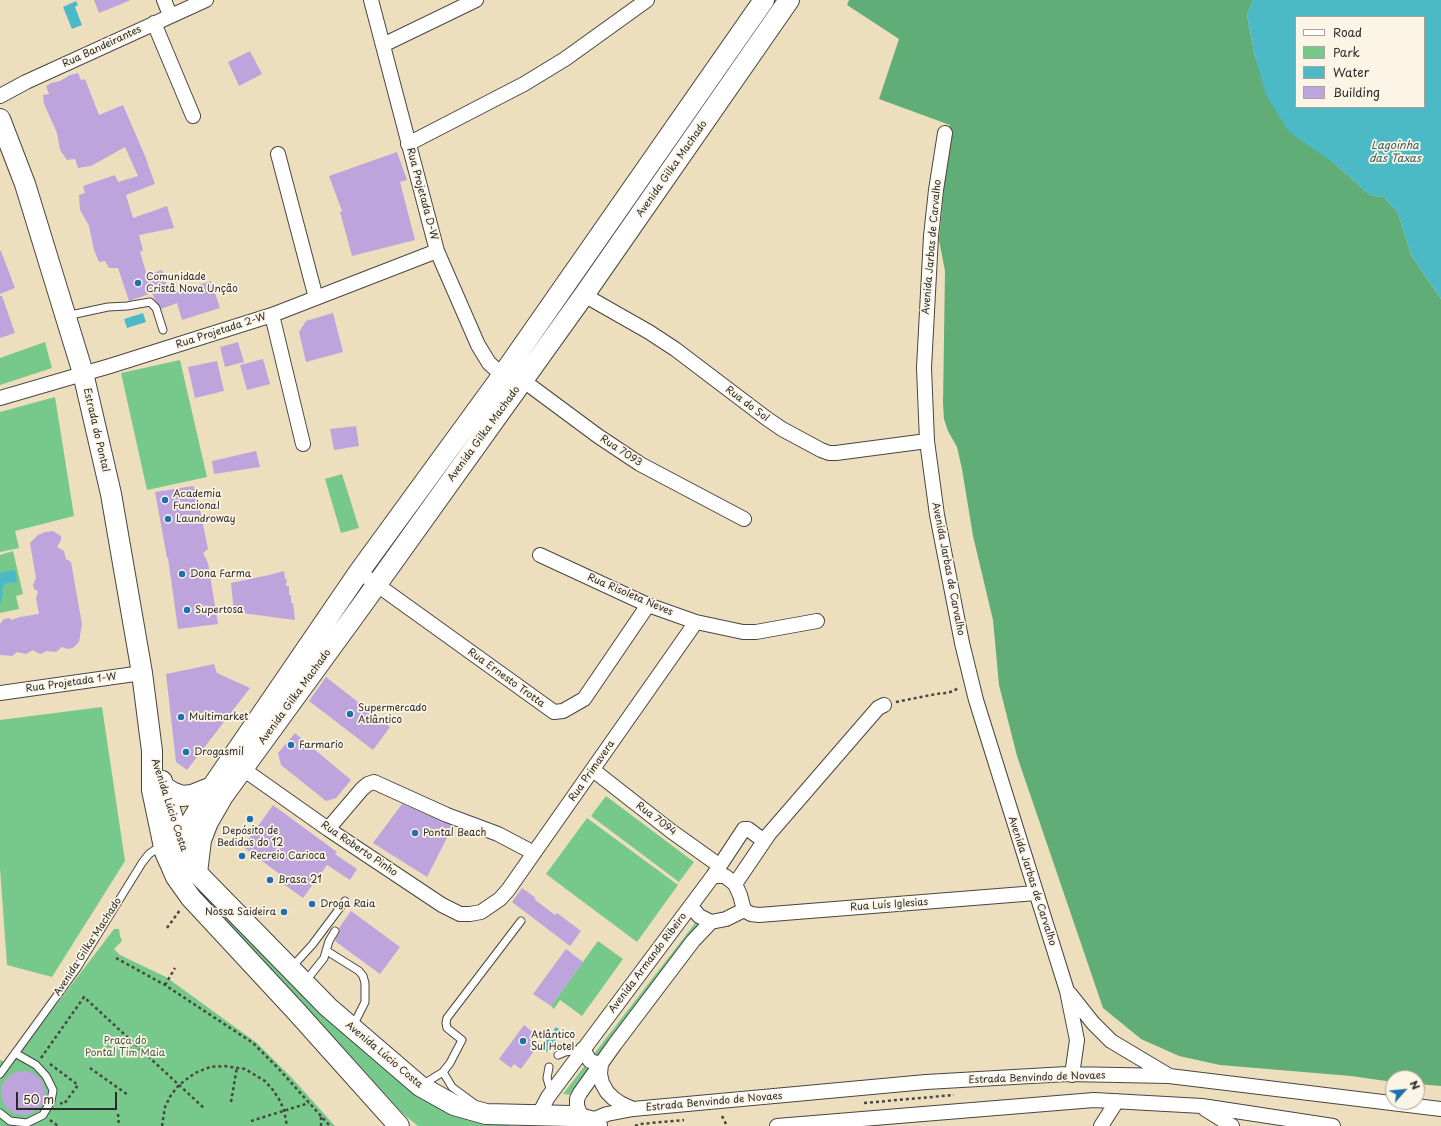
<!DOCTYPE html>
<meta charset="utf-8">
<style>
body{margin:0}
#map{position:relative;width:1441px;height:1126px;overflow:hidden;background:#eddfbd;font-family:"Playpen Sans",sans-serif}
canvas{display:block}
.legend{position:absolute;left:1295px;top:16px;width:130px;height:92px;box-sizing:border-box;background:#fcf5e5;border:1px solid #a8a49b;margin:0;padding:5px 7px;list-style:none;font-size:12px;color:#2b2b2b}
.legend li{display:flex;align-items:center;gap:8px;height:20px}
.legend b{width:20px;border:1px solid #a8a49b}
.north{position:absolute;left:1385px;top:1070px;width:40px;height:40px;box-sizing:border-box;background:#fcf5e5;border:1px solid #a8a49b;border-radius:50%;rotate:63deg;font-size:11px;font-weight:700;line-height:16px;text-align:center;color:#2b2b2b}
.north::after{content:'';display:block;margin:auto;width:14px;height:18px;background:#1f6fb2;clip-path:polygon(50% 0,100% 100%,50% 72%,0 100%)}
.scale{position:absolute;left:16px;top:1092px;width:101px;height:18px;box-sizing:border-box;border:2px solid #2b2b2b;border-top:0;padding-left:5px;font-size:12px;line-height:14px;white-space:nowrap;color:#2b2b2b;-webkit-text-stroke:3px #fcf5e5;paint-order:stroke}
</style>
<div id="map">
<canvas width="1441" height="1126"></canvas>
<ul class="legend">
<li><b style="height:5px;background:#fff"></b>Road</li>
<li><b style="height:11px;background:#77c98b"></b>Park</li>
<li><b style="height:11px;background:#4cbac6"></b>Water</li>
<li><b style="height:11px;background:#bea4dd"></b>Building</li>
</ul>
<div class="north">N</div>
<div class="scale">50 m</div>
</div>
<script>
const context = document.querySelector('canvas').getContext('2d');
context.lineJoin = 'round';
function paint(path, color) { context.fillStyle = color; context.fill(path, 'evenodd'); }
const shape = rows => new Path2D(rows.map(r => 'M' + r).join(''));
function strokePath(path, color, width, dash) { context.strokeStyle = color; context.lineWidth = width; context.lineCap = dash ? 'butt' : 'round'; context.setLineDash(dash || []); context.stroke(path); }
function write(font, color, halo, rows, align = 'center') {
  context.font = font + ' "Playpen Sans",sans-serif'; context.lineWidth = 3.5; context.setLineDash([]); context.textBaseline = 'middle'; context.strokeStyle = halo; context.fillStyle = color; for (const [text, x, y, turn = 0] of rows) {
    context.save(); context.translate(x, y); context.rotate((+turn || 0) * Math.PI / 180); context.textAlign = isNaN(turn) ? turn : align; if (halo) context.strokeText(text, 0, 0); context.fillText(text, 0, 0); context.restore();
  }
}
paint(shape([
 [45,342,52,368,0,385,0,358],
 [180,360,207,477,147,490,121,373],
 [55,397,74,516,15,531,19,548,0,552,0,412],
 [342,474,359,528,341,533,325,479],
 [13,551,23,594,16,596,19,609,0,613,0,555],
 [102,707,125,861,52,977,7,965,0,868,0,720],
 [606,796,694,862,679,882,591,816],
 [587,818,678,885,637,942,546,874],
 [208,895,329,1020,386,1070,442,1107,463,1118,481,1122,508,1124,510,1126,418,1126,402,1113,203,896],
 [696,922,699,929,573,1095,563,1094],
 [114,929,119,929,120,936,122,941,114,949,120,955,166,977,257,1043,293,1079,335,1126,0,1126,0,1060,11,1064],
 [598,941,623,959,582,1016,560,1000,554,1009,551,1006]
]), '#77c98b');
paint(shape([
 [849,0,1253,0,1247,15,1255,57,1335,164,1370,195,1384,197,1398,213,1411,255,1441,299,1441,1086,1417,1084,1417,1078,1393,1078,1393,1082,1351,1076,1220,1065,1179,1056,1141,1039,1103,1008,1017,756,999,685,993,620,973,536,962,469,957,447,948,431,944,419,943,404,945,271,939,240,950,125,879,99,899,39,847,5]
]), '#61ad77');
paint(shape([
 [1253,0,1441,0,1441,299,1411,255,1398,213,1384,197,1370,195,1335,164,1289,132,1266,95,1255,57,1247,15],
 [1296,17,1424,17,1424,107,1296,107],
 [76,1,78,5,75,7,82,25,72,29,63,7],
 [143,313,146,322,127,328,124,319],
 [15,570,17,582,4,584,2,592,3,595,0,604,0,573],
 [556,1027,563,1032,547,1052,541,1047]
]), '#4cbac6');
paint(shape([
 [94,0,131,0,99,13],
 [250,51,262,74,239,86,228,62],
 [78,73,81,80,85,79,99,115,123,105,145,156,155,184,126,195,133,218,167,206,174,228,139,235,143,250,140,252,147,275,162,270,170,294,211,281,220,308,182,320,177,303,161,309,155,300,152,293,129,301,118,268,109,268,105,261,99,262,94,250,89,226,80,210,79,195,85,193,83,186,115,175,118,182,138,176,125,147,91,166,78,168,75,159,67,160,60,150,57,133,44,104,43,95,49,94,46,86,51,83,60,81,70,75],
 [397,152,407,180,400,182,415,240,352,256,340,212,342,211,329,176],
 [0,251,1,251,15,288,0,294],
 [0,296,2,296,15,333,0,338],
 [333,313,343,352,306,362,299,332,306,321],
 [238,342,244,362,225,367,220,347],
 [263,359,270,384,247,390,240,365],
 [217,361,224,391,195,398,188,367],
 [356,426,359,446,334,450,330,429],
 [256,451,260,467,214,474,212,461],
 [193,486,196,490,208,549,203,553,208,563,218,624,178,629,168,558,167,558,155,492],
 [53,531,61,536,61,540,57,547,64,551,66,559,71,562,82,624,79,642,73,648,68,649,62,647,56,652,47,651,41,654,38,653,33,650,26,654,17,652,12,656,0,655,0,624,2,621,4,619,10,618,11,620,20,617,39,614,36,599,38,591,34,589,33,585,36,578,30,543,38,535,45,532],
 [284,571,285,579,287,579,286,586,289,586,289,595,291,595,291,603,293,603,295,620,234,612,231,583,269,575],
 [214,664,217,673,250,688,187,770,176,762,166,674],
 [326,677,390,727,373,750,309,701],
 [295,733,351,780,336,798,326,801,281,765,278,753],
 [402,804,453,826,427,877,373,843],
 [273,805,337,852,335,854,357,869,350,880,327,865,303,898,282,883,285,878,243,847],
 [522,888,536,898,534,899,555,915,557,913,581,931,570,946,512,902],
 [351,911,400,947,380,974,335,941,339,933,339,928],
 [566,949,583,962,551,1006,533,994],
 [524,1025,535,1034,531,1038,539,1044,521,1069,514,1064,511,1068,499,1059],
 '1 1093a22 22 0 1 1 44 0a22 22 0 1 1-44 0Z'
]), '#bea4dd');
const lane = shape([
 [66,316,108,307,127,306,150,302,156,308,163,330],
 [327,951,359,971,363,976,365,983,365,1002,353,1026],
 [291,968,312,945,345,901],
 [305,982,324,958,329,941,335,931],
 [558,1055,565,1052,583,1049],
 [549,1067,547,1078,551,1092],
 [443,1072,452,1087,475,1104],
 [0,1074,77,968,142,863,149,854,162,845],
 [422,1085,443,1072,450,1063,462,1040,447,1028,446,1023,447,1018,521,921],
 [0,1113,10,1121,27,1123,43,1115,51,1101,53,1090,46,1076,36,1065,15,1053]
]);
const street = shape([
 [164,0,170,15],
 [371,0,437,251,478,345,489,363,502,375],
 [154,23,193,116],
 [383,45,476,0],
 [0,96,26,82,206,0],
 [945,133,936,190,931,236,924,368,927,441,937,515,962,643,976,700,1067,991,1077,1040,1072,1075],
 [408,144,524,84,565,59,647,0],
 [278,154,316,298],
 [584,295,649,332,675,349,766,418,782,429,821,450,829,453,836,453,927,441],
 [272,315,303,444],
 [517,376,598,436,640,464,744,519],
 [0,398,110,366,272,315,437,251],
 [540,555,648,605,696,622,743,632,756,632,817,621],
 [369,579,554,712,563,711,584,699,648,605],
 [0,693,142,673],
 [243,769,328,829,442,905,460,914,470,914,481,912,500,899,508,890,696,622],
 [593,770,671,831,720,866],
 [328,829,362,789,368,784,374,782,447,815,498,834,534,853],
 [713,876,725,876,735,884,740,895,744,910],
 [735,884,769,834,878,708,884,705],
 [691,906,699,916,711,922],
 [744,910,751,914,759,915,1036,893],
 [1070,994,1093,1023,1111,1041,1168,1075],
 [583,1049,590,1061,601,1064,600,1074,602,1083,607,1092,613,1098,620,1103,633,1109],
 [1205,1109,1232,1126],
 [538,1116,548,1097,713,876,744,829,748,829,764,841],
 [582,1118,577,1106,577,1099,580,1093,615,1044,693,941,711,922,726,919,744,910],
 [590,1121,607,1114,633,1109,926,1082,1067,1074,1169,1076,1441,1109],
 [777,1126,1094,1100,1202,1106,1333,1126],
 [1101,1126,1117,1101]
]);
const secondary = shape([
 [0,119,25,184,83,373,111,494,142,673,152,751,152,790,165,852,176,877,191,898,295,1010,399,1126],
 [162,781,181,847,197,873,328,1007,420,1086,454,1105,486,1114,571,1116,590,1121,597,1126],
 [164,787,172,792,182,796,192,795,212,787],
 [197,873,201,840,208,822,223,796,362,605,584,295,789,0],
 [176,877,176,869,181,847,191,822,212,787,359,572,499,380,764,0]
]);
strokePath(lane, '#484641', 9);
strokePath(street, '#484641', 16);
strokePath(secondary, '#484641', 22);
strokePath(shape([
 [896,702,936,694,946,693,954,691,959,687],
 [167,928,180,910],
 [116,958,165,985,253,1043,277,1067,330,1126],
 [165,985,175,968],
 [41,1058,84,997,205,1109],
 [50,1064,78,1085,64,1104,60,1103],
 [90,1068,128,1095],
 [231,1102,237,1067],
 [864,1103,954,1095],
 [118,1114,119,1126],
 [722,1116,727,1126],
 [50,1120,58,1126],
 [251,1121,309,1103],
 [162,1126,165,1107,171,1095,179,1085,195,1073,210,1067,224,1066,245,1069,265,1081,273,1090,280,1101,284,1110,287,1126],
 [321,1126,321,1115],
 [635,1126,640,1124,684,1120]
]), '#484641', 2.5, [3, 3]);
strokePath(lane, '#fff', 7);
strokePath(street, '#fff', 14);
strokePath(secondary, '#fff', 20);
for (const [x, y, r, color] of [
 [138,283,4,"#1f6fb2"],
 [165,500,4,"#1f6fb2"],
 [168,519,4,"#1f6fb2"],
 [182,574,4,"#1f6fb2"],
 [187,610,4,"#1f6fb2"],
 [350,714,4,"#1f6fb2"],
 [181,717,4,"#1f6fb2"],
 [291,745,4,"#1f6fb2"],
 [186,752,4,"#1f6fb2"],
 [250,819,4,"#1f6fb2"],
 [415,833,4,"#1f6fb2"],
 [242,856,4,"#1f6fb2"],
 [270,880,4,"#1f6fb2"],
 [312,904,4,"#1f6fb2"],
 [284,912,4,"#1f6fb2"],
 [523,1041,4,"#1f6fb2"]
]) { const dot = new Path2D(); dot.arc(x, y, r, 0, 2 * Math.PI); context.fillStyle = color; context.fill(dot); strokePath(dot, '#fcf5e5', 1.5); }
write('10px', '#2b2b2b', '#fcf5e5', [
 ["Rua Bandeirantes",102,47,-25],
 ["Avenida Gilka Machado",672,169,-55],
 ["Rua Projetada D-W",422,194,75],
 ["Avenida Jarbas de Carvalho",932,247,-85],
 ["Rua Projetada 2-W",221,331,-18],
 ["Rua do Sol",747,404,37],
 ["Estrada do Pontal",96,430,77],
 ["Avenida Gilka Machado",484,434,-54],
 ["Rua 7093",621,451,33],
 ["Avenida Jarbas de Carvalho",948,569,79],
 ["Rua Risoleta Neves",630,595,23],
 ["Rua Ernesto Trotta",506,678,36],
 ["Rua Projetada 1-W",71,683,-8],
 ["Avenida Gilka Machado",295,697,-54],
 ["Rua Primavera",592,771,-55],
 ["Avenida Lúcio Costa",169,805,72],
 ["Rua 7094",656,819,37],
 ["Rua Roberto Pinho",359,849,34],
 ["Avenida Jarbas de Carvalho",1032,881,72],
 ["Rua Luís Iglesias",889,905,-4],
 ["Avenida Gilka Machado",88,947,-57],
 ["Avenida Armando Ribeiro",648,963,-53],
 ["Avenida Lúcio Costa",384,1055,40],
 ["Estrada Benvindo de Novaes",1037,1078,-2],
 ["Estrada Benvindo de Novaes",714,1102,-5]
]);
write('10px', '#2b2b2b', '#fcf5e5', [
 ["Comunidade",146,277],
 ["Cristã Nova Unção",146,289],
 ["Academia",173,494],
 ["Funcional",173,506],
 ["Laundroway",176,519],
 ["Dona Farma",190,574],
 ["Supertosa",195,610],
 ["Supermercado",358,708],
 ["Atlântico",358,720],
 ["Multimarket",189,717],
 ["Farmario",299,745],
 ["Drogasmil",194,752],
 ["Depósito de",250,831,"center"],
 ["Bedidas do 12",250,843,"center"],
 ["Pontal Beach",423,833],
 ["Recreio Carioca",250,856],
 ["Brasa 21",278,880],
 ["Droga Raia",320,904],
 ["Nossa Saideira",276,912,"right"],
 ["Atlântico",531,1035],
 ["Sul Hotel",531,1047]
], 'left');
write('10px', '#425a48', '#fcf5e5', [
 ["Praça do",125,1041],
 ["Pontal Tim Maia",125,1053]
]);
write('italic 11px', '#375d61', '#fcf5e5', [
 ["Lagoinha",1395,146],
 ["das Taxas",1395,159]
]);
</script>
